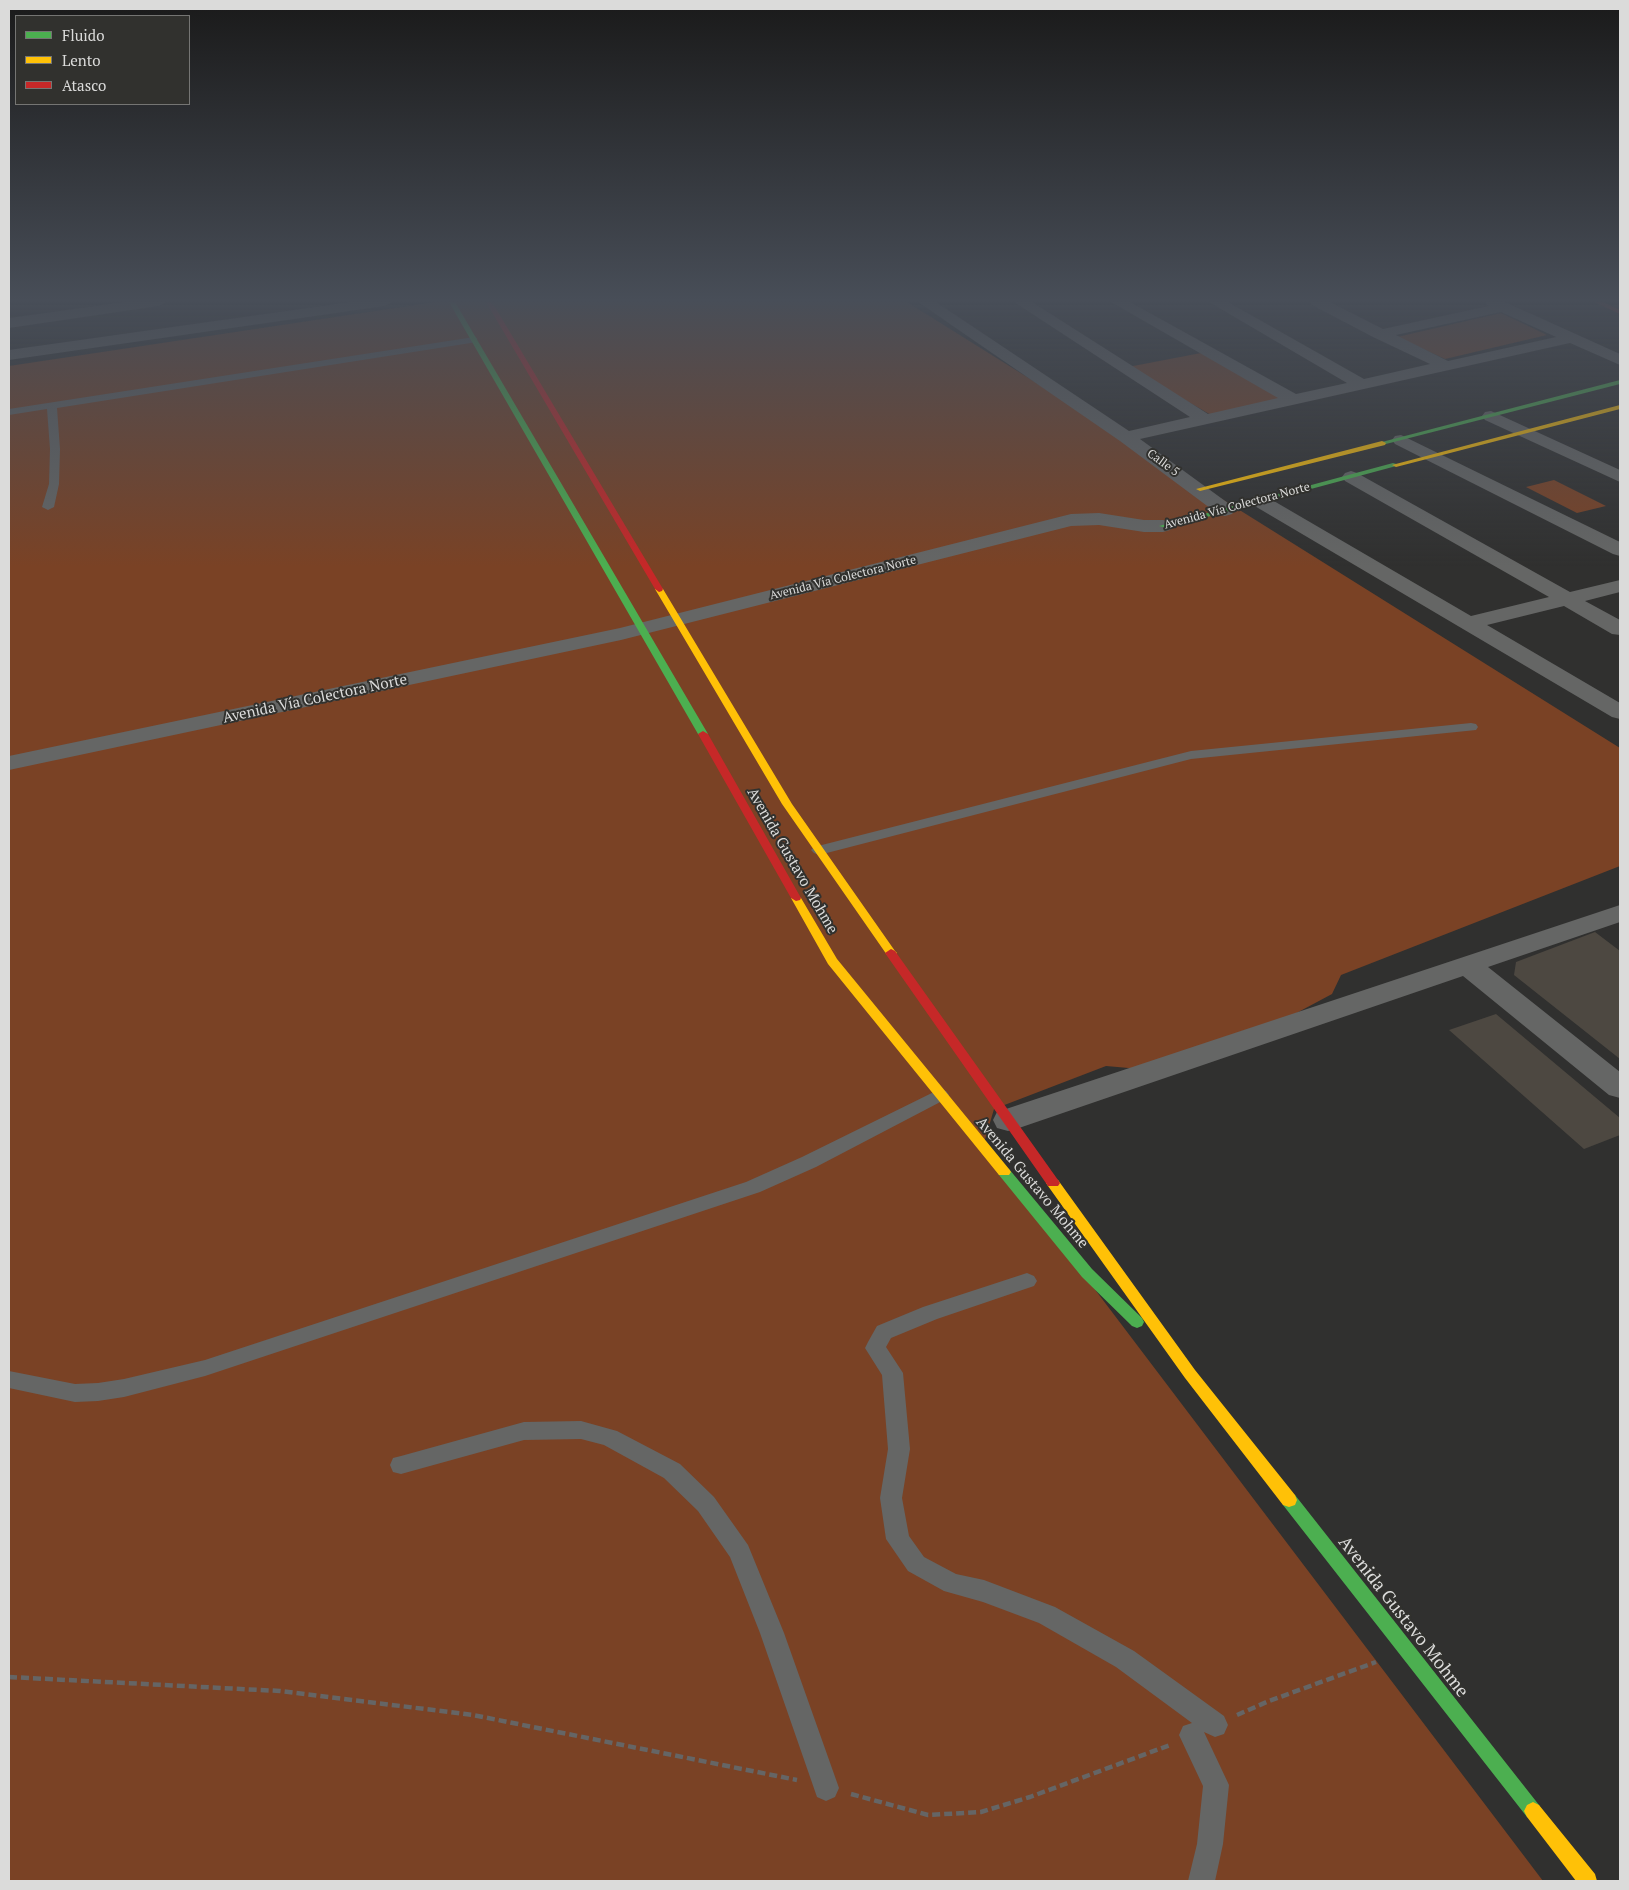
<!DOCTYPE html>
<meta charset="utf-8">
<style>
body{margin:0}
#map{position:relative;width:1629px;height:1890px;overflow:hidden;background:#30302f;font-family:"PT Serif",serif}
canvas{display:block}
.frame{position:absolute;inset:0;border:10px solid #dbdbda;pointer-events:none}
.legend{position:absolute;left:15px;top:15px;width:175px;height:90px;box-sizing:border-box;background:#31312e;border:1px solid #757573;margin:0;padding:6px 9px;list-style:none;font-size:15px;color:#dbdbda}
.legend li{display:flex;align-items:center;gap:10px;height:25px}
.legend b{width:25px;border:1px solid #757573}
</style>
<div id="map">
<canvas width="1629" height="1890"></canvas>
<div class="frame"></div>
<ul class="legend">
<li><b style="height:6px;background:#4caf50"></b>Fluido</li>
<li><b style="height:6px;background:#ffc107"></b>Lento</li>
<li><b style="height:6px;background:#c62828"></b>Atasco</li>
</ul>
</div>
<script>
const context = document.querySelector('canvas').getContext('2d');
context.lineJoin = 'round';
function paint(path, color) { context.fillStyle = color; context.fill(path, 'evenodd'); }
const shape = rows => new Path2D(rows.map(r => 'M' + r).join(''));
function strokePath(path, color, width, dash) { context.strokeStyle = color; context.lineWidth = width; context.lineCap = dash ? 'butt' : 'round'; context.setLineDash(dash || []); context.stroke(path); }
function write(font, color, halo, rows, align = 'center') {
  context.font = font + ' "PT Serif",serif'; context.lineWidth = 4; context.setLineDash([]); context.textBaseline = 'middle'; context.strokeStyle = halo; context.fillStyle = color; for (const [text, x, y, turn = 0] of rows) {
    context.save(); context.translate(x, y); context.rotate((+turn || 0) * Math.PI / 180); context.textAlign = isNaN(turn) ? turn : align; if (halo) context.strokeText(text, 0, 0); context.fillText(text, 0, 0); context.restore();
  }
}
paint(shape([
 [435,302,907,302,1620,748,1620,866,1341,975,1332,994,1274,1025,1140,1069,1106,1066,994,1109,984,1143,1543,1881,9,1881,9,366],
 [1501,313,1547,335,1445,359,1397,337],
 [1201,353,1286,399,1211,415,1128,367],
 [1554,480,1606,506,1577,513,1526,487]
]), '#7a4225');
paint(shape([
 [1595,932,1620,951,1620,1059,1514,975,1516,962],
 [1496,1014,1620,1118,1620,1135,1584,1149,1449,1030]
]), '#4d4841');
strokePath(shape([
 [9,1677,280,1691,473,1715,797,1780],
 [1237,1715,1269,1701,1376,1662],
 [851,1794,928,1815,981,1812,1030,1797,1170,1745]
]), '#656565', 4.5, [8, 4]);
paint(shape([
 [474,337,477,338,477,342,57,408,60,449,59,484,54,507,48,510,42,507,49,484,50,449,47,409,9,415,9,409,474,337],
 [1471,723,1476,724,1478,727,1476,730,1191,759,819,855,814,853,811,850,814,847,1191,751,1471,723],
 [940,1089,946,1091,949,1095,946,1099,816,1167,760,1192,205,1376,124,1397,98,1401,75,1402,9,1388,9,1371,75,1384,98,1383,124,1379,205,1360,746,1182,802,1157,940,1089],
 [1027,1273,1034,1276,1037,1281,1034,1286,937,1319,891,1338,886,1347,903,1373,910,1449,902,1498,909,1536,924,1557,956,1574,984,1580,1055,1607,1134,1651,1224,1716,1228,1725,1224,1734,1215,1737,1204,1732,1229,1785,1223,1844,1215,1881,1188,1881,1197,1844,1203,1786,1179,1735,1183,1726,1192,1723,1116,1667,1039,1623,983,1602,944,1591,908,1571,886,1539,880,1498,888,1449,882,1375,865,1348,868,1342,877,1326,923,1307,1027,1273],
 [581,1421,617,1431,680,1464,714,1497,748,1545,784,1633,839,1788,835,1797,826,1801,817,1797,760,1633,730,1557,698,1511,664,1478,604,1445,581,1439,524,1440,401,1474,393,1472,390,1465,393,1458,401,1456,524,1422,581,1421]
]), '#656665');
paint(shape([
 [124,302,166,302,159,306,9,328,9,318,124,302],
 [350,302,392,302,385,306,9,360,9,350,350,302],
 [918,302,936,302,1129,431,1190,417,1014,302,1032,302,1208,414,1278,398,1111,302,1130,302,1296,394,1347,383,1209,302,1228,302,1364,379,1430,364,1373,337,1312,305,1310,302,1330,302,1383,329,1488,306,1485,302,1505,302,1620,354,1620,365,1570,343,1140,439,1232,506,1235,510,1232,514,1225,516,1218,514,1120,441,918,302],
 [1501,312,1556,337,1448,361,1396,335,1501,312],
 [1491,411,1620,470,1620,482,1485,420,1482,416,1485,412,1491,411],
 [1401,435,1620,542,1620,556,1613,554,1395,444,1392,440,1395,436,1401,435],
 [1351,471,1357,473,1570,592,1620,580,1620,592,1585,601,1620,620,1620,635,1612,634,1564,606,1487,625,1620,703,1620,719,1612,717,1253,505,1251,501,1253,497,1260,495,1267,497,1471,616,1549,597,1345,481,1342,477,1345,473,1351,471],
 [1099,513,1144,520,1163,520,1170,522,1173,526,1170,530,1163,532,1144,532,1099,525,1071,526,621,640,9,770,9,756,620,628,1071,514,1099,513],
 [1620,905,1620,922,1488,967,1620,1072,1620,1098,1609,1095,1463,976,1019,1128,1008,1131,997,1128,993,1120,997,1112,1620,905]
]), '#656665');
paint(shape([
 [449,302,455,302,708,734,706,736,700,736,698,734,449,302],
 [1620,380,1620,384,1382,445,1378,443,1620,380],
 [1393,463,1400,465,1166,528,1159,526,1393,463],
 [1004,1167,1009,1169,1092,1269,1142,1318,1144,1322,1142,1326,1137,1328,1132,1326,1082,1277,999,1175,997,1172,999,1169,1004,1167],
 [1289,1493,1295,1495,1539,1805,1542,1811,1539,1817,1533,1820,1527,1817,1283,1505,1281,1500,1283,1495,1289,1493]
]), '#4caf50');
paint(shape([
 [1620,405,1620,409,1396,467,1392,465,1620,405],
 [1382,441,1386,443,1385,445,1200,491,1196,489,1382,441],
 [659,586,663,589,792,804,895,951,897,953,895,955,887,955,782,804,655,589,659,586],
 [796,895,801,898,837,959,1009,1169,1011,1172,1009,1175,999,1175,828,964,791,898,796,895],
 [1053,1178,1058,1180,1195,1370,1295,1495,1297,1500,1295,1505,1289,1507,1283,1505,1185,1378,1048,1186,1046,1183,1048,1180,1053,1178],
 [1533,1802,1539,1805,1595,1874,1597,1881,1576,1881,1527,1817,1524,1811,1527,1805,1533,1802]
]), '#ffc107');
paint(shape([
 [486,302,492,302,663,589,662,591,659,592,655,589,486,302],
 [1594,302,1603,302,1620,310,1620,314,1594,302],
 [703,731,708,734,801,898,800,900,796,901,791,898,698,734,703,731],
 [891,949,895,951,1058,1180,1060,1183,1058,1186,1048,1186,885,953,891,949]
]), '#c62828');
const sky = context.createLinearGradient(0, 0, 0, 567);
sky.addColorStop(0, '#1a1a1a');
sky.addColorStop(0.53, '#484e58');
sky.addColorStop(1, '#484e5800');
context.fillStyle = sky;
context.fillRect(0, 0, 1629, 567);
write('12px', '#dbdbda', '#31312e', [
 ["Calle 5",1163,463,36],
 ["Avenida Vía Colectora Norte",1237,506,-15],
 ["Avenida Vía Colectora Norte",843,578,-14]
]);
write('15px', '#dbdbda', '#31312e', [
 ["Avenida Vía Colectora Norte",315,699,-12],
 ["Avenida Gustavo Mohme",792,861,60],
 ["Avenida Gustavo Mohme",1032,1183,50]
]);
write('18px', '#dbdbda', '#31312e', [
 ["Avenida Gustavo Mohme",1403,1617,52]
]);
</script>
